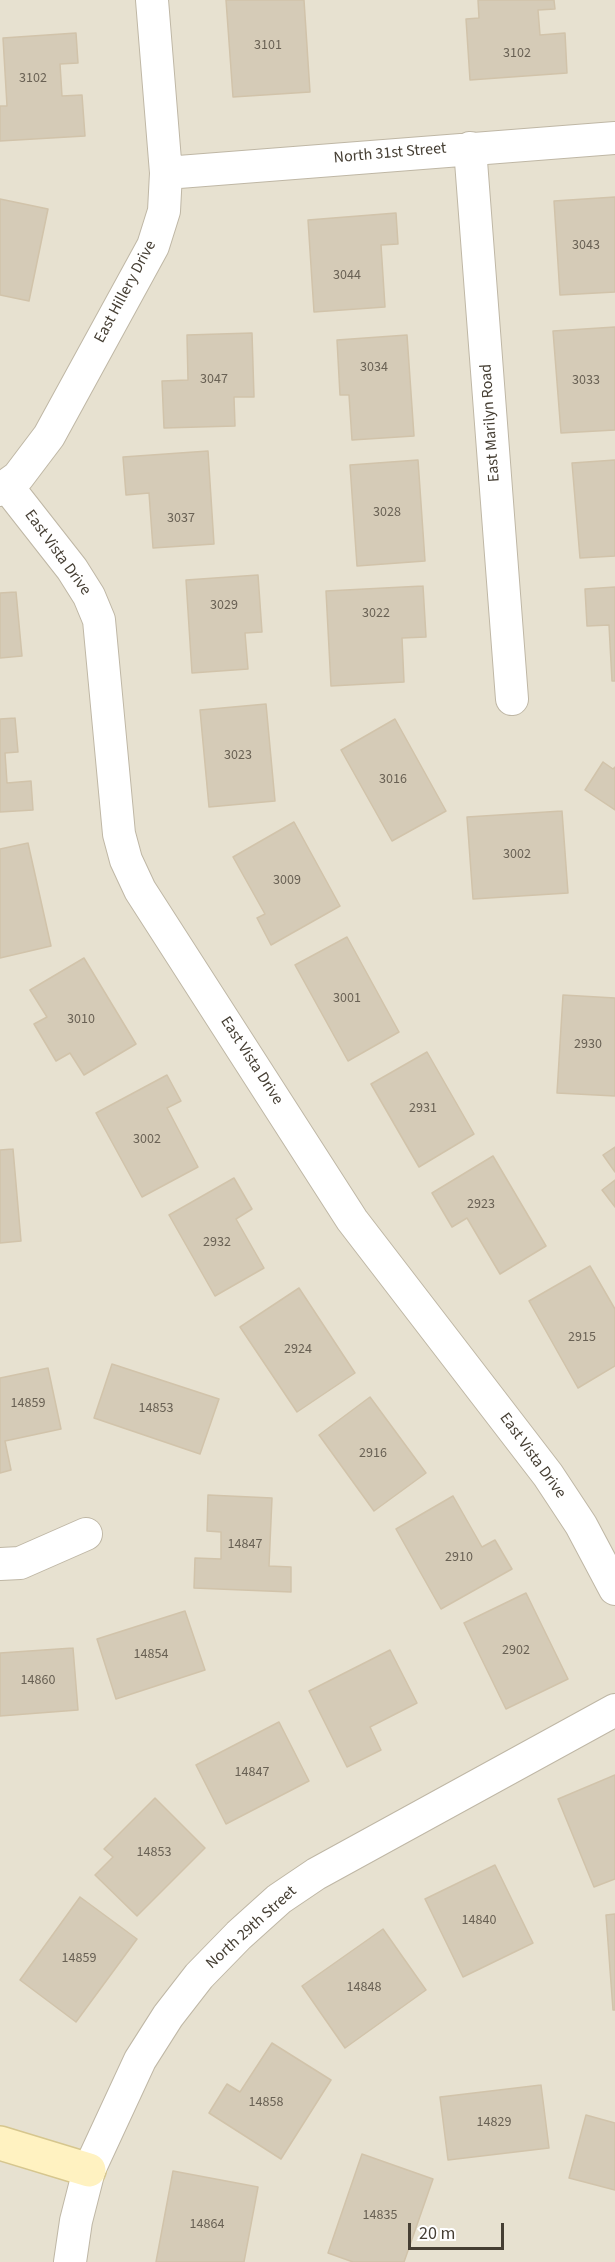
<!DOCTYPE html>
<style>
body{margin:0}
#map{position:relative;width:615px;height:2262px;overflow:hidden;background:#f3efe3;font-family:"Source Sans 3",sans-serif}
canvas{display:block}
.scale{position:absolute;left:408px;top:2223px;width:96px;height:27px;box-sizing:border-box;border:3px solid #453e33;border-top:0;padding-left:8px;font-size:18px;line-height:21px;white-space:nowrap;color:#453e33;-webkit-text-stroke:4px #fff;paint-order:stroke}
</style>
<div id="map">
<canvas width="615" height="2262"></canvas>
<div class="scale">20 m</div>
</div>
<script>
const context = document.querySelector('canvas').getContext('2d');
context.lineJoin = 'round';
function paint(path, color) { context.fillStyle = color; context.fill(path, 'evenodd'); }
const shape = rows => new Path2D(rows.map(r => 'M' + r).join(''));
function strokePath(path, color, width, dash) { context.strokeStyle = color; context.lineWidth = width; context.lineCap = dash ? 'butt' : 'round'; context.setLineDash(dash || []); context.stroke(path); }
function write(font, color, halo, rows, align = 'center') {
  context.font = font + ' "Source Sans 3",sans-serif'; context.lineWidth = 6; context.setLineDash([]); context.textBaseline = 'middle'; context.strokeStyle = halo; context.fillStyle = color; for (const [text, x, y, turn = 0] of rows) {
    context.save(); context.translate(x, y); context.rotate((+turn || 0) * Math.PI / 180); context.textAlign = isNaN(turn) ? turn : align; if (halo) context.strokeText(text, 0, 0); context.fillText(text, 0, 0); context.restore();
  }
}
paint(shape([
 [0,0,615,0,615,2262,0,2262]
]), '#e7e1d0');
const building = shape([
 [226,0,304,0,310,92,233,97,226,0],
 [478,0,554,0,555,9,538,10,540,35,565,33,567,73,470,80,466,19,479,18,478,0],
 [76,33,78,63,60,64,62,96,82,95,85,136,0,141,0,106,7,106,3,38,76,33],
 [615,197,615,292,560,295,554,201,615,197],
 [0,199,48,209,29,301,0,295,0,199],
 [396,213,398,244,381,245,385,307,314,312,308,220,396,213],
 [615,327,615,430,561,433,553,331,615,327],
 [252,333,254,397,234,397,235,426,164,428,162,381,188,380,187,335,252,333],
 [407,335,414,436,352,440,349,395,340,395,337,340,407,335],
 [208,451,214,544,153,548,149,493,126,495,123,457,208,451],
 [418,460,425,561,357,566,350,465,418,460],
 [615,460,615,556,580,558,572,463,615,460],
 [258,575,262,632,245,633,248,669,192,673,186,580,258,575],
 [423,586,426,637,402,638,404,682,331,686,326,591,423,586],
 [615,587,615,681,612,681,609,625,587,626,585,589,615,587],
 [16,592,22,656,0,658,0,593,16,592],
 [266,704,275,801,209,807,200,710,266,704],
 [15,718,18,752,5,753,7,783,31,781,33,810,0,812,0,719,15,718],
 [395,719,446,811,392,841,341,750,395,719],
 [603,762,613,769,615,767,615,810,585,790,603,762],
 [562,811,568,893,473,899,467,817,562,811],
 [294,822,340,906,271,945,257,918,265,914,233,857,294,822],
 [28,843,51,946,0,958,0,849,28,843],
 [347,937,399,1032,348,1061,295,965,347,937],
 [84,958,136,1044,84,1075,70,1053,56,1061,34,1024,47,1017,30,990,84,958],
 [563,995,615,998,615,1096,557,1093,563,995],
 [427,1052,474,1134,419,1167,371,1084,427,1052],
 [167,1075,181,1101,167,1108,198,1167,142,1197,96,1113,167,1075],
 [615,1147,615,1172,603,1155,615,1147],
 [13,1149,21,1241,0,1243,0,1150,13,1149],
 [493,1156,546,1246,500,1274,467,1218,452,1227,432,1193,493,1156],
 [234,1178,252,1209,236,1219,264,1268,215,1296,169,1215,234,1178],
 [615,1180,615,1207,602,1190,615,1180],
 [590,1266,615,1309,615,1366,578,1388,529,1301,590,1266],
 [299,1288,355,1373,297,1412,240,1327,299,1288],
 [112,1364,219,1399,200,1454,94,1418,112,1364],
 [48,1368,61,1429,5,1441,11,1470,0,1473,0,1378,48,1368],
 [370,1397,426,1473,374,1511,319,1435,370,1397],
 [208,1495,272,1498,269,1566,291,1567,291,1592,194,1588,195,1558,221,1559,221,1532,207,1531,208,1495],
 [453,1496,482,1547,495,1540,512,1569,441,1609,396,1529,453,1496],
 [526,1593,568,1679,506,1709,464,1623,526,1593],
 [185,1611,205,1670,116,1699,97,1639,185,1611],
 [73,1648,78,1710,0,1716,0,1653,73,1648],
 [390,1650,417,1703,370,1727,381,1750,347,1767,309,1691,390,1650],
 [279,1722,309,1781,226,1824,196,1765,279,1722],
 [615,1775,615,1879,594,1887,558,1799,615,1775],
 [155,1798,205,1848,137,1916,95,1875,113,1857,104,1849,155,1798],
 [495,1865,533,1943,463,1977,425,1899,495,1865],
 [80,1897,137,1939,76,2022,20,1980,80,1897],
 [615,1914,615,2010,613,2010,606,1915,615,1914],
 [383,1929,426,1990,345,2048,302,1986,383,1929],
 [272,2043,331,2080,281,2159,209,2113,227,2084,240,2092,272,2043],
 [541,2085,549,2148,448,2160,440,2097,541,2085],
 [586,2115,615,2123,615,2190,569,2178,586,2115],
 [362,2154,433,2179,404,2262,353,2262,328,2253,362,2154],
 [173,2171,258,2187,244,2262,156,2262,173,2171]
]);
paint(building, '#d5cbb7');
strokePath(building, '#d1c3aa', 1.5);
const street = shape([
 [470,148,512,699],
 [166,173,615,138],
 [7,486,72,569,89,596,99,620,119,834,126,860,140,890,352,1220,548,1475,581,1525,615,1589],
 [0,490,18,477,49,436,153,246,164,211,166,173,152,0],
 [0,1564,20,1563,86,1534],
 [70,2262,76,2221,89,2170,140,2060,168,2016,199,1976,239,1935,279,1899,316,1874,615,1710]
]);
const secondary = shape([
 [0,2143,89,2170]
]);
strokePath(street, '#bfb7a5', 34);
strokePath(secondary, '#d6c68e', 36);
strokePath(street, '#fff', 32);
strokePath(secondary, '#fff2c1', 33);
write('14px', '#696154', null, [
 ["3101",268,46],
 ["3102",517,54],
 ["3102",33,79],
 ["3043",586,246],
 ["3044",347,276],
 ["3034",374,368],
 ["3047",214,380],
 ["3033",586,381],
 ["3028",387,513],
 ["3037",181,519],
 ["3029",224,606],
 ["3022",376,614],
 ["3023",238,756],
 ["3016",393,780],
 ["3002",517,855],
 ["3009",287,881],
 ["3001",347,999],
 ["3010",81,1020],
 ["2930",588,1045],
 ["2931",423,1109],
 ["3002",147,1140],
 ["2923",481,1205],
 ["2932",217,1243],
 ["2915",582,1338],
 ["2924",298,1350],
 ["14859",28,1404],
 ["14853",156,1409],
 ["2916",373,1454],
 ["14847",245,1545],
 ["2910",459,1558],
 ["2902",516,1651],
 ["14854",151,1655],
 ["14860",38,1681],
 ["14847",252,1773],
 ["14853",154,1853],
 ["14840",479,1921],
 ["14859",79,1959],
 ["14848",364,1988],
 ["14858",266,2103],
 ["14829",494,2123],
 ["14835",380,2216],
 ["14864",207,2225]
]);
write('16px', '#453e33', '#fff', [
 ["North 31st Street",390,154,-5],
 ["East Hillery Drive",126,292,-62],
 ["East Marilyn Road",491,423,-94],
 ["East Vista Drive",57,553,54],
 ["East Vista Drive",251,1061,57],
 ["East Vista Drive",532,1456,54],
 ["North 29th Street",252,1928,-42]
]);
</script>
